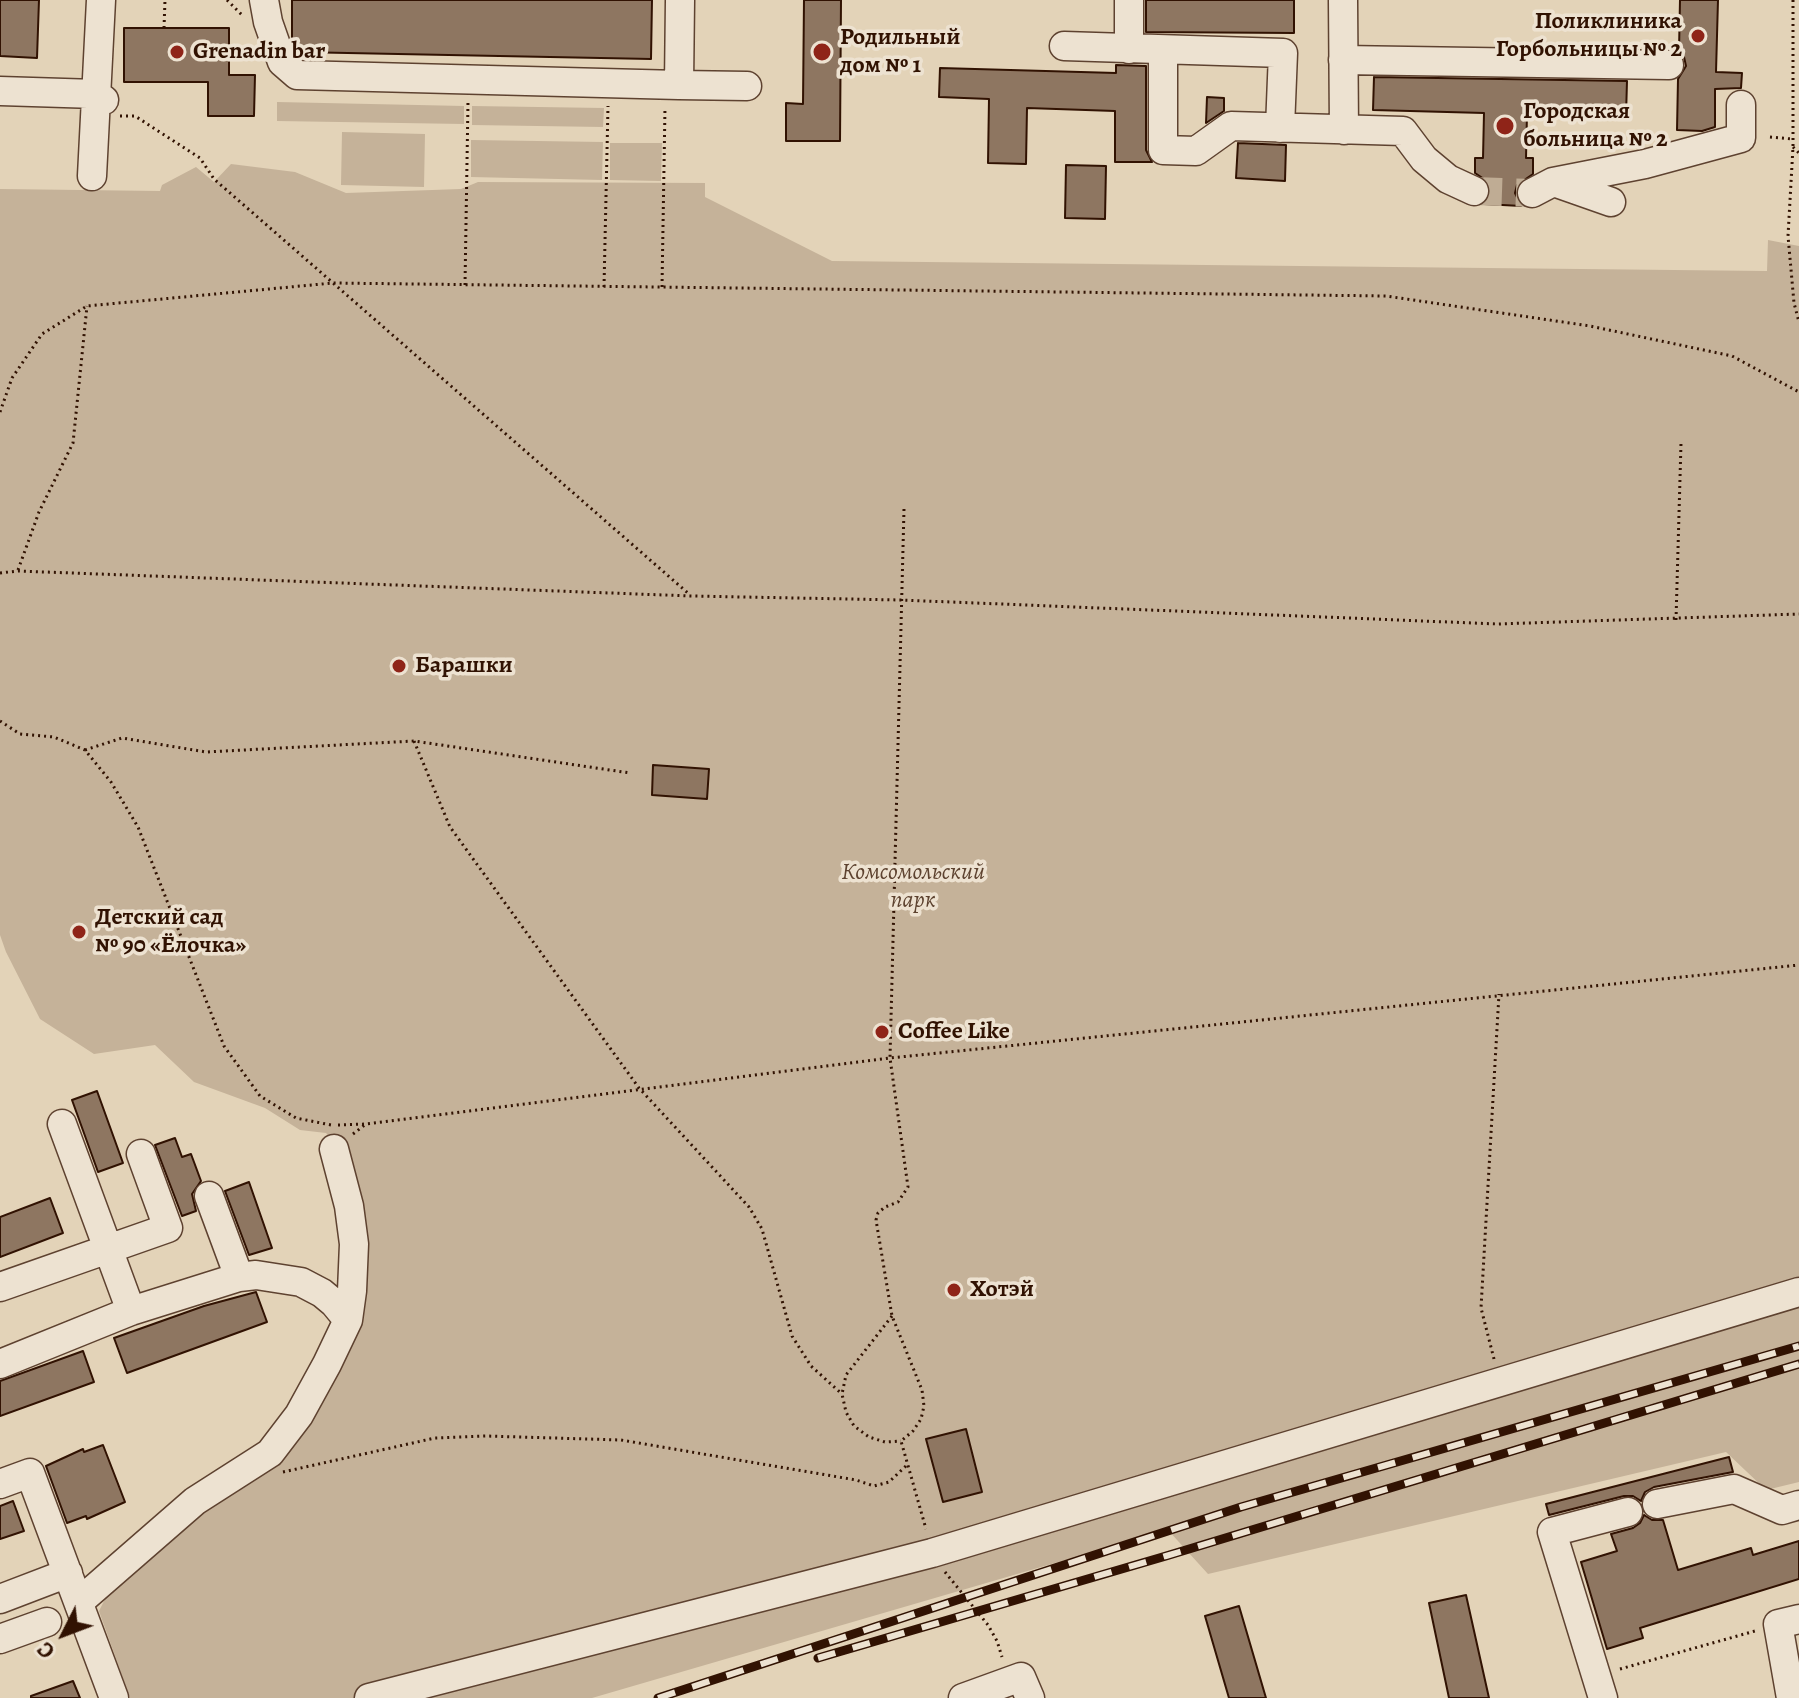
<!DOCTYPE html>
<meta charset="utf-8">
<style>
body{margin:0}
#map{position:relative;width:1799px;height:1698px;overflow:hidden;background:#e3d3b8;font-family:Alegreya,serif}
canvas{display:block}
.north{position:absolute;left:24px;top:1594px;width:80px;height:80px;-webkit-text-stroke:6px #ede2d1;paint-order:stroke;rotate:228deg;font-size:22px;font-weight:700;line-height:32px;text-align:center;color:#311202}
.north::after{content:'';display:block;margin:auto;width:28px;height:36px;background:#311202;clip-path:polygon(50% 0,100% 100%,50% 72%,0 100%)}
</style>
<div id="map">
<canvas width="1799" height="1698"></canvas>
<div class="north">С</div>
</div>
<script>
const context = document.querySelector('canvas').getContext('2d');
context.lineJoin = 'round';
function paint(path, color) { context.fillStyle = color; context.fill(path, 'evenodd'); }
const shape = rows => new Path2D(rows.map(r => 'M' + r).join(''));
function strokePath(path, color, width, dash) { context.strokeStyle = color; context.lineWidth = width; context.lineCap = dash ? 'butt' : 'round'; context.setLineDash(dash || []); context.stroke(path); }
function write(font, color, halo, rows, align = 'center') {
  context.font = font + ' Alegreya,serif'; context.lineWidth = 7; context.setLineDash([]); context.textBaseline = 'middle'; context.strokeStyle = halo; context.fillStyle = color; for (const [text, x, y, turn = 0] of rows) {
    context.save(); context.translate(x, y); context.rotate((+turn || 0) * Math.PI / 180); context.textAlign = isNaN(turn) ? turn : align; if (halo) context.strokeText(text, 0, 0); context.fillText(text, 0, 0); context.restore();
  }
}
paint(shape([
 [277,102,464,106,464,124,277,121],
 [472,106,604,108,603,127,472,125],
 [342,132,425,134,424,187,341,185],
 [471,140,603,142,602,180,471,177],
 [610,143,662,143,661,181,610,180],
 [231,164,295,172,346,193,461,189,478,182,705,183,705,197,832,261,1767,271,1768,240,1799,246,1799,1482,1766,1490,1726,1452,1208,1574,1168,1530,592,1698,130,1698,99,1611,111,1587,201,1504,277,1455,344,1353,349,1160,326,1133,300,1130,265,1108,194,1082,155,1045,94,1054,40,1019,6,952,0,935,0,189,160,191,162,185,196,167,214,182]
]), '#c5b299');
const building = shape([
 [0,0,39,0,37,58,0,56,0,0],
 [292,0,652,0,651,59,297,52,292,38,292,0],
 [804,0,841,0,840,141,786,141,786,103,803,104,804,0],
 [1146,0,1294,0,1294,33,1146,32,1146,0],
 [1680,0,1718,0,1716,72,1742,73,1741,88,1715,89,1715,127,1702,131,1677,130,1678,79,1686,66,1684,57,1679,51,1680,0],
 [124,28,229,28,229,75,255,75,254,116,208,116,208,82,124,82,124,28],
 [1116,65,1146,66,1146,150,1152,162,1115,162,1115,111,1027,108,1026,164,988,163,989,99,939,97,940,68,1116,73,1116,65],
 [1374,77,1627,81,1626,116,1527,114,1526,158,1533,158,1533,174,1517,185,1515,193,1521,206,1484,204,1490,197,1491,189,1487,181,1475,173,1475,158,1483,158,1484,113,1373,110,1374,77],
 [1207,97,1224,98,1224,111,1206,123,1207,97],
 [1238,143,1286,145,1285,181,1236,178,1238,143],
 [1066,165,1106,166,1105,219,1065,218,1066,165],
 [653,765,709,769,707,799,652,795,653,765],
 [97,1091,123,1163,98,1172,72,1100,97,1091],
 [175,1138,182,1157,191,1154,201,1181,192,1194,196,1211,182,1216,155,1145,175,1138],
 [249,1182,272,1248,249,1255,225,1191,249,1182],
 [50,1198,63,1233,0,1257,0,1217,50,1198],
 [256,1292,267,1322,127,1373,114,1338,204,1306,256,1292],
 [83,1351,94,1382,0,1416,0,1381,83,1351],
 [966,1429,982,1492,943,1502,926,1439,966,1429],
 [103,1445,125,1502,87,1519,86,1516,67,1523,46,1466,83,1449,84,1452,103,1445],
 [1729,1457,1733,1472,1654,1487,1645,1492,1641,1501,1633,1496,1624,1496,1549,1515,1546,1504,1729,1457],
 [13,1501,24,1531,0,1539,0,1506,13,1501],
 [1644,1515,1652,1520,1663,1520,1678,1570,1751,1548,1753,1555,1799,1541,1799,1579,1640,1628,1643,1638,1607,1649,1581,1562,1617,1551,1611,1534,1633,1528,1640,1523,1644,1515],
 [1466,1595,1489,1698,1449,1698,1429,1603,1466,1595],
 [1239,1606,1266,1698,1229,1698,1205,1616,1239,1606],
 [73,1681,80,1698,31,1698,31,1696,73,1681]
]);
paint(building, '#8e7661');
strokePath(building, '#311202', 2);
strokePath(shape([
 [1474,191,1532,193]
]), '#bfac94', 28, [28, 14]);
const minor = shape([
 [264,0,268,22,282,62,297,75,679,85,680,0],
 [1343,0,1344,130],
 [1064,46,1283,53,1280,128],
 [1129,49,1129,0],
 [1163,50,1163,150,1196,151,1231,126,1403,131,1424,159,1448,179,1474,191],
 [1343,60,1669,65],
 [679,85,747,86],
 [0,91,96,94,104,100],
 [92,176,101,0],
 [1554,182,1611,202],
 [1532,193,1553,182,1645,164,1741,138,1741,105],
 [62,1124,131,1311],
 [209,1196,239,1277],
 [0,1287,168,1228,141,1154],
 [0,1364,131,1311,239,1277,256,1275,301,1282,322,1293,334,1303,348,1320],
 [0,1484,30,1473,114,1698],
 [1657,1504,1734,1489,1782,1510,1799,1505],
 [0,1599,68,1573],
 [79,1602,195,1501,270,1453,299,1415,327,1364,348,1320,352,1291,354,1244,349,1206,334,1149],
 [0,1639,47,1622],
 [369,1698,932,1553,1799,1292],
 [963,1698,1021,1677,1030,1698],
 [1603,1698,1552,1532,1628,1512],
 [1791,1698,1778,1624,1799,1619]
]);
strokePath(minor, '#5e4230', 31);
strokePath(shape([
 [227,0,243,16],
 [1793,0,1793,147,1788,236,1794,303,1799,322],
 [164,28,165,0],
 [120,116,135,116,200,158,214,179,689,594],
 [1770,137,1792,139],
 [1793,147,1799,153],
 [465,285,468,101],
 [604,287,608,106],
 [662,287,665,107],
 [0,412,12,378,42,334,87,306,333,283,1386,296,1590,326,1732,356,1799,392],
 [904,509,890,1058,908,1187,898,1202,885,1207,878,1213,876,1220,892,1316,922,1390,924,1406,921,1419,913,1431,901,1441,926,1529],
 [18,570,39,512,73,443,87,306],
 [0,573,18,571,691,596,901,600,1498,624,1799,614],
 [1676,620,1681,443],
 [0,721,20,734,54,737,85,750,111,782,138,827,224,1046,260,1096,296,1118,331,1125],
 [414,741,450,827,639,1088,749,1207,762,1229,792,1336,811,1366,842,1394],
 [85,750,122,738,206,752,414,741,630,773],
 [338,1125,366,1124,890,1058,1799,965],
 [353,1134,366,1124],
 [892,1316,846,1375,842,1394,846,1412,854,1426,869,1437,885,1442,901,1441],
 [1494,1359,1481,1308,1499,994],
 [283,1472,435,1438,486,1436,621,1440,856,1480,874,1486,889,1482,908,1464],
 [945,1572,988,1625,997,1641,1002,1657],
 [1620,1669,1755,1631]
]), '#311202', 3, [2, 4]);
strokePath(minor, '#ede2d1', 28);
const rail = shape([
 [818,1658,1166,1556,1799,1364],
 [658,1698,1241,1507,1799,1346]
]);
strokePath(rail, '#311202', 9);
strokePath(rail, '#ede2d1', 6, [18]);
for (const [x, y, r, color] of [
 [1698,36,8,"#8f2418"],
 [177,52,8,"#8f2418"],
 [822,52,10,"#8f2418"],
 [1505,126,10,"#8f2418"],
 [399,666,8,"#8f2418"],
 [79,932,8,"#8f2418"],
 [882,1032,8,"#8f2418"],
 [954,1290,8,"#8f2418"]
]) { const dot = new Path2D(); dot.arc(x, y, r, 0, 2 * Math.PI); context.fillStyle = color; context.fill(dot); strokePath(dot, '#ede2d1', 3); }
write('bold 24px', '#311202', '#ede2d1', [
 ["Поликлиника",1682,22,"right"],
 ["Горбольницы № 2",1682,50,"right"],
 ["Родильный",840,38],
 ["дом № 1",840,66],
 ["Grenadin bar",193,52],
 ["Городская",1523,112],
 ["больница № 2",1523,140],
 ["Барашки",415,666],
 ["Детский сад",95,918],
 ["№ 90 «Ёлочка»",95,946],
 ["Coffee Like",898,1032],
 ["Хотэй",970,1290]
], 'left');
write('italic 24px', '#5d422f', '#ede2d1', [
 ["Комсомольский",913,873],
 ["парк",913,901]
]);
</script>
